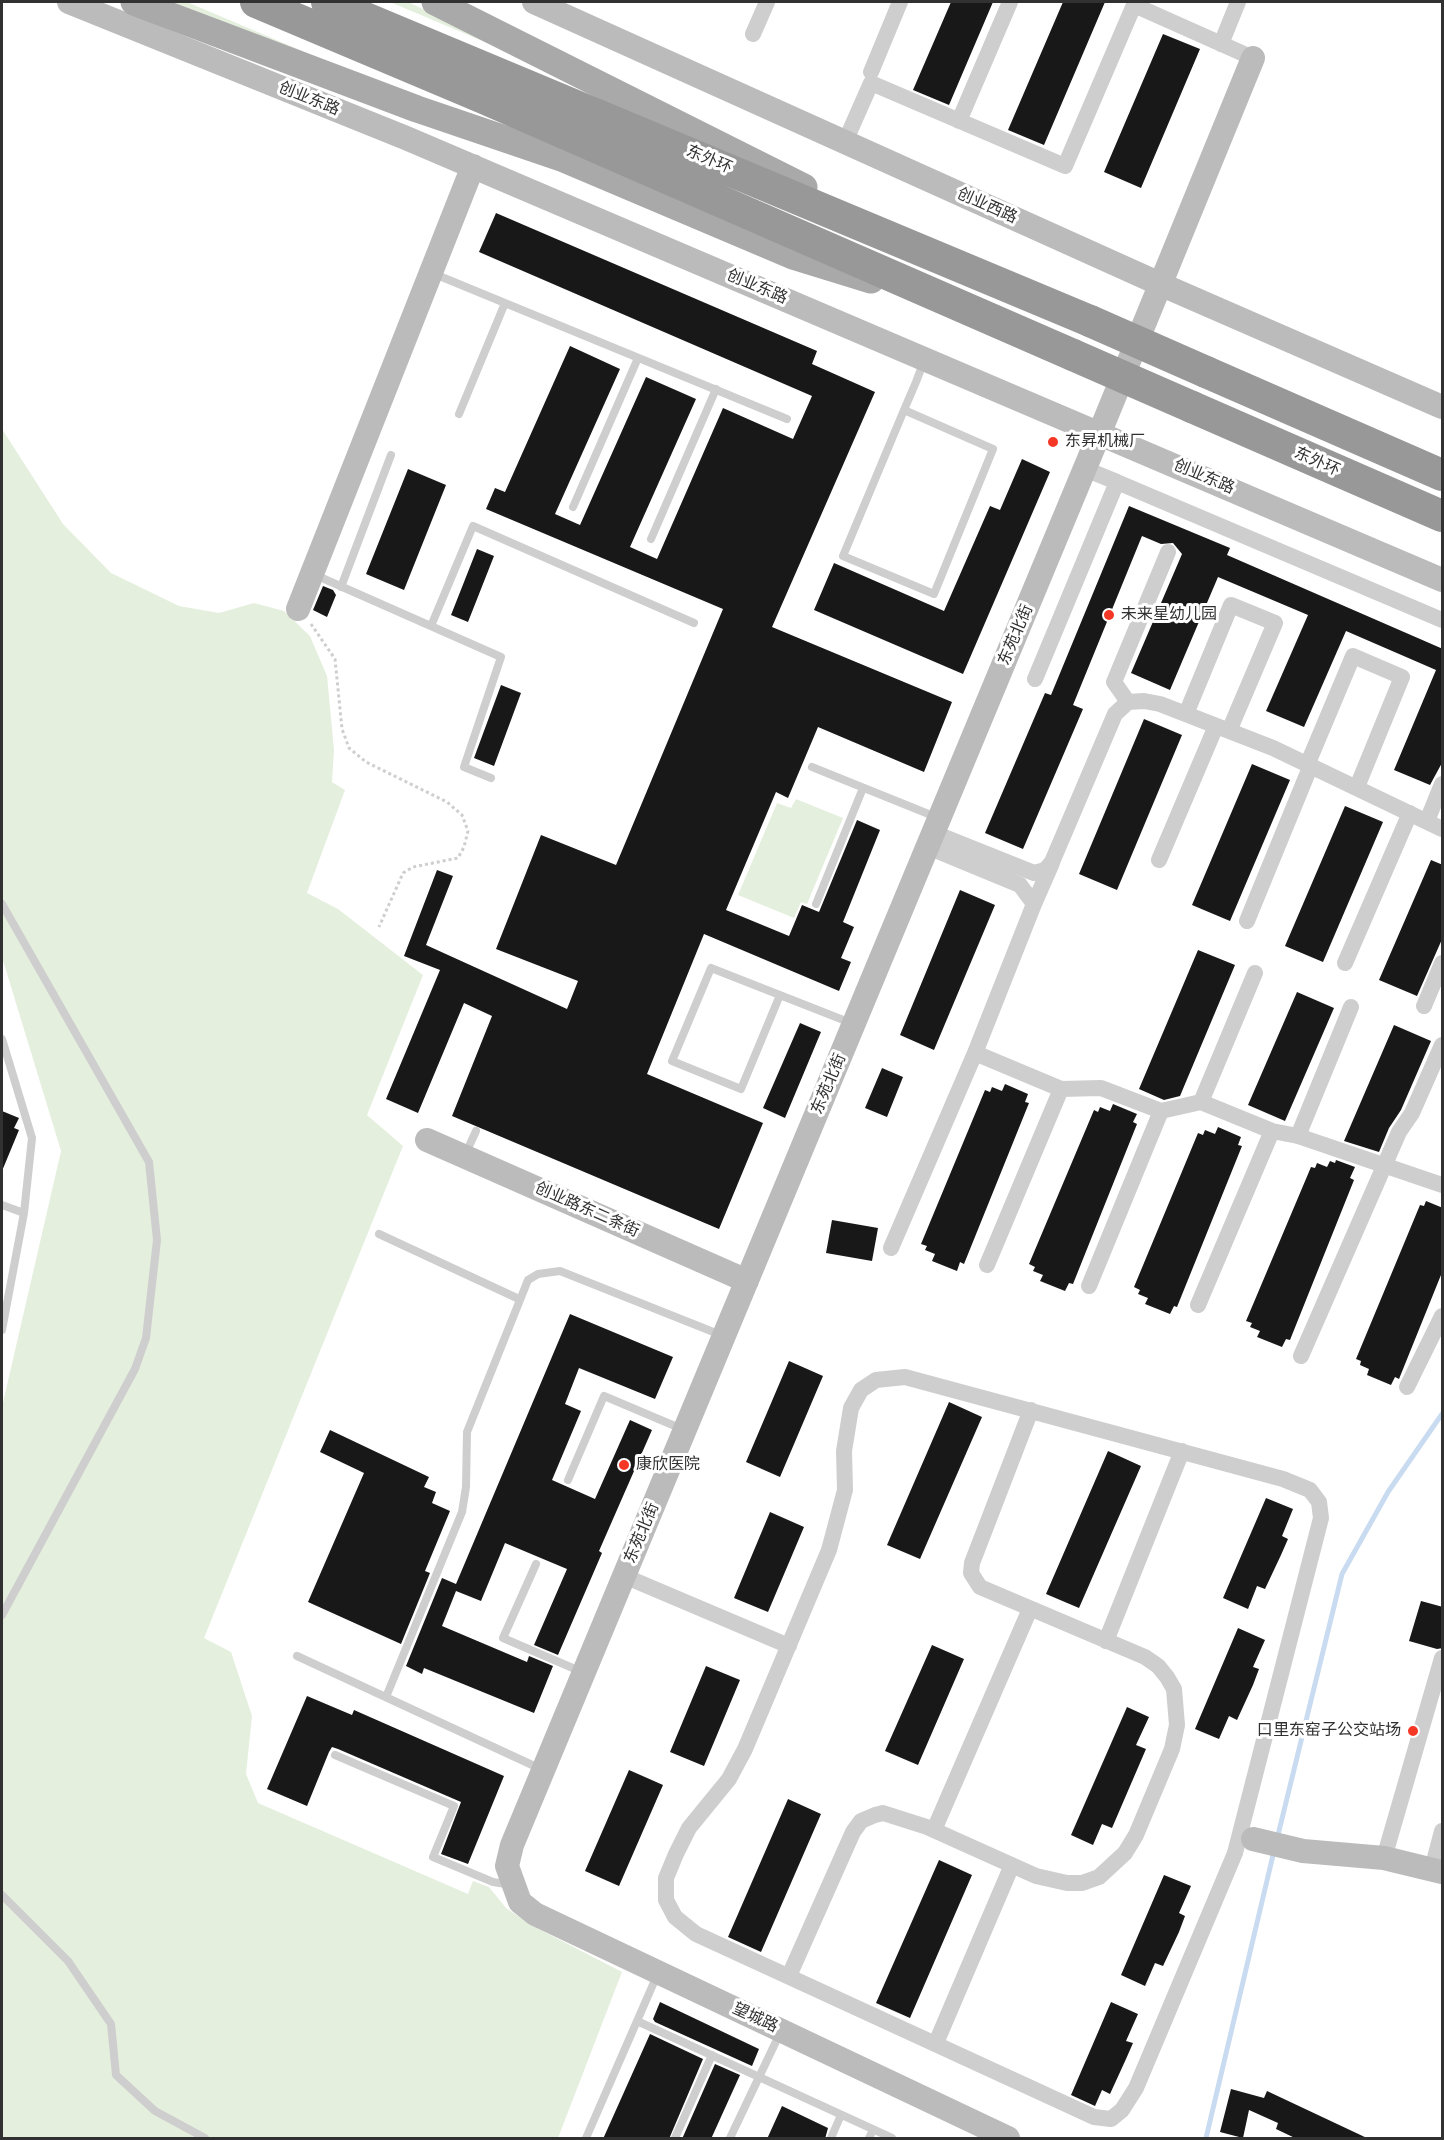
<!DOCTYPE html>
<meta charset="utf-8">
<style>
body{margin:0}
#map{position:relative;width:1444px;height:2140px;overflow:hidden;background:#fff;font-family:"Archivo Narrow",sans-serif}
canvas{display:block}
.frame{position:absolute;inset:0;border:3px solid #313131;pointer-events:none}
</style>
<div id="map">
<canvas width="1444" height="2140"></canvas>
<div class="frame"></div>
</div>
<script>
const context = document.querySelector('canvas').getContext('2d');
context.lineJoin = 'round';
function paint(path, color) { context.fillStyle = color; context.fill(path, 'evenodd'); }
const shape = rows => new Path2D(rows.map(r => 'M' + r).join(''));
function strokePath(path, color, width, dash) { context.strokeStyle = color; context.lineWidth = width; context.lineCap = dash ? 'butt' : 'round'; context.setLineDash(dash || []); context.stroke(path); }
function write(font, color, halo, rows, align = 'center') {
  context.font = font + ' "Archivo Narrow","Noto Sans SC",sans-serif'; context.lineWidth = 6; context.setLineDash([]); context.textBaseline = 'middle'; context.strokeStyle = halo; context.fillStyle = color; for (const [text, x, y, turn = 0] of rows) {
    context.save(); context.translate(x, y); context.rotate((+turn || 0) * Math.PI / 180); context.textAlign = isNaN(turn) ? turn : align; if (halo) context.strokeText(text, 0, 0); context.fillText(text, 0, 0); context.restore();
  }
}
paint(shape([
 [171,2,187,2,340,67],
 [390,2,408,2,575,80],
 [2,429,63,524,111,573,179,606,219,613,254,603,284,611,310,636,327,676,334,750,332,782,345,790,307,893,338,909,423,975,367,1115,403,1146,204,1638,231,1652,252,1716,246,1774,258,1803,468,1894,473,1881,489,1887,506,1908,533,1926,622,1972,558,2138,2,2138,2,1407,61,1151,2,957],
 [796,799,843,818,807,904,801,902,794,918,738,895,777,803,791,808]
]), '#e5efde');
strokePath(shape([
 [1277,1839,1342,1574,1388,1492,1442,1414],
 [1206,2138,1274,1851]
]), '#c9dbf0', 5);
paint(shape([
 [951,2,993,2,949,105,913,90],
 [1063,2,1105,2,1044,145,1008,130],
 [1163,34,1200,49,1141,188,1104,172],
 [496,213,817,351,812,364,875,392,772,627,952,702,924,772,818,727,788,798,776,792,726,910,789,936,802,905,819,912,857,820,880,830,843,922,854,927,841,958,851,962,839,991,704,934,647,1074,763,1123,719,1229,452,1116,492,1016,464,1003,418,1113,386,1099,440,970,404,956,437,870,453,876,426,945,567,1009,578,981,496,949,541,835,616,865,723,609,486,509,495,488,505,492,570,346,620,369,555,514,580,525,646,377,696,399,630,547,657,559,723,408,793,439,812,396,479,252],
 [1022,459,1050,472,963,674,814,610,834,563,944,611,990,506,1000,510],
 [408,469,446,485,404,590,366,574],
 [1129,506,1230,548,1227,555,1443,649,1443,761,1430,785,1394,770,1436,670,1346,631,1304,727,1266,711,1308,615,1218,577,1170,690,1131,673,1182,554,1173,543,1161,544,1142,536,1073,705,1083,709,1023,849,985,833,1045,693,1051,695],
 [477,549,494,556,468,622,451,615],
 [323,586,333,590,336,595,327,617,313,610],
 [501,685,521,693,494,766,474,758],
 [1144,719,1182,735,1117,890,1079,874],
 [1252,764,1290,780,1230,921,1192,905],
 [1345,806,1383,822,1323,962,1285,946],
 [1431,860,1443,865,1443,937,1417,996,1379,980],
 [960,890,995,905,934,1050,900,1035],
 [1198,950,1235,965,1180,1096,1164,1100,1139,1089],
 [1297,992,1334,1008,1285,1121,1248,1105],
 [800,1023,821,1032,785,1118,763,1108],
 [1394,1025,1431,1041,1401,1110,1389,1128,1379,1152,1344,1141],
 [882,1068,903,1077,887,1117,865,1108],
 [1005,1084,1028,1094,1025,1102,1029,1103,964,1264,960,1262,957,1271,932,1261,935,1254,925,1250,927,1246,921,1244,985,1090,990,1092,992,1087,1002,1091],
 [1113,1104,1137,1114,1133,1122,1137,1124,1073,1284,1069,1283,1065,1291,1040,1281,1043,1275,1033,1271,1035,1267,1029,1264,1094,1110,1098,1112,1100,1107,1110,1111],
 [2,1111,19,1118,14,1128,19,1130,2,1171],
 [1218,1127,1241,1137,1238,1145,1242,1146,1177,1307,1174,1306,1170,1314,1145,1304,1148,1298,1138,1294,1140,1290,1134,1287,1198,1133,1203,1135,1205,1130,1215,1134],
 [1336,1160,1355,1167,1350,1178,1354,1180,1290,1340,1286,1339,1282,1347,1257,1337,1260,1331,1250,1327,1252,1323,1246,1321,1311,1167,1315,1168,1317,1163,1327,1167,1330,1161,1335,1163],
 [1426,1201,1443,1208,1443,1270,1399,1379,1395,1377,1391,1385,1367,1375,1369,1369,1360,1365,1361,1361,1356,1359,1420,1205,1424,1206],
 [832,1220,878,1228,872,1261,826,1253],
 [570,1314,673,1357,655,1399,579,1368,565,1404,581,1411,552,1480,595,1499,630,1420,652,1430,599,1551,602,1553,558,1655,534,1645,567,1569,505,1543,481,1601,456,1591,442,1626,527,1662,529,1656,553,1666,534,1713,424,1668,422,1674,406,1666,442,1578,456,1584],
 [789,1361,823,1376,780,1477,746,1462],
 [949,1402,982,1417,920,1559,887,1545],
 [330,1430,429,1477,424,1487,436,1492,432,1503,450,1511,425,1571,430,1573,401,1644,308,1602,364,1473,320,1452],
 [1108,1451,1141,1466,1079,1608,1046,1594],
 [1266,1498,1293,1509,1282,1536,1288,1539,1281,1555,1265,1589,1257,1586,1248,1609,1223,1598],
 [770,1512,804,1527,768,1612,734,1598],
 [1421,1601,1443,1607,1443,1648,1437,1649,1409,1641],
 [1238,1628,1265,1640,1253,1667,1259,1669,1253,1685,1237,1720,1229,1716,1219,1739,1195,1729],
 [932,1645,964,1659,918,1765,885,1751],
 [706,1666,740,1680,704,1766,670,1752],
 [307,1696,352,1715,354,1710,504,1776,468,1864,441,1854,461,1802,338,1749,332,1747,329,1752,307,1806,267,1789],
 [1127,1707,1149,1717,1136,1745,1146,1749,1112,1828,1102,1824,1093,1845,1071,1835],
 [629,1770,663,1785,619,1886,585,1871],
 [788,1799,821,1814,761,1952,728,1937],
 [939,1860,972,1875,910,2018,876,2003],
 [1164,1875,1191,1886,1179,1913,1185,1916,1179,1932,1163,1966,1155,1963,1145,1986,1121,1975],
 [660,2002,759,2049,752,2066,655,2022,653,2019],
 [1111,2002,1138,2014,1126,2041,1133,2043,1126,2059,1110,2094,1102,2090,1095,2106,1071,2095],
 [650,2034,703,2059,669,2139,603,2139],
 [715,2064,740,2075,711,2139,682,2139],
 [1231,2089,1264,2098,1267,2091,1369,2139,1297,2139,1276,2129,1278,2123,1249,2110,1243,2138,1220,2132],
 [782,2106,828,2128,825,2139,767,2139]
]), '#181818');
strokePath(shape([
 [311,624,335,659,342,729,349,748,366,762,447,802,462,815,468,831,464,847,458,858,413,867,403,873,379,927]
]), '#cecece', 3, [3, 3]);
strokePath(shape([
 [432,273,787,419],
 [904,410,993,449,934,594,843,556,904,410,916,382,924,361],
 [459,414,505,303],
 [573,507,638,358],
 [651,539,716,389],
 [313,574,501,657,464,767,491,778],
 [341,587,391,455],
 [431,626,473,526,694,623],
 [812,767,936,817],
 [2,904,149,1162,157,1240,146,1338,135,1369,2,1615],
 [816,904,863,788],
 [780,995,741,1089,672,1061,711,968,851,1023],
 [2,1039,32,1138,24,1213,2,1330],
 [465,1155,476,1131],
 [2,1205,24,1213],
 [379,1234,519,1299],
 [568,1480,604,1396,682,1429],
 [536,1564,503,1638,582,1672],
 [297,1656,543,1770],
 [386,1697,462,1512,466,1487,467,1432,528,1280,538,1274,560,1271,721,1335],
 [335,1755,454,1806,433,1857,493,1882,512,1885],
 [2,1895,68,1961,111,2024,116,2075,155,2111,205,2138],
 [637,2021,892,2138],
 [586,2138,658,1973],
 [675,2138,712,2055],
 [730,2138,781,2031],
 [831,2138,841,2115],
 [869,2138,873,2130]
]), '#cecece', 8);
strokePath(shape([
 [1134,2,1134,5,1253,58],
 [753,34,767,2],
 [1221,44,1238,2],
 [871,72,900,2],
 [959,121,1010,2],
 [845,142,871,83,1065,166,1134,5],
 [1085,469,1117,482],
 [1035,679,1117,482,1442,620],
 [1128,702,1114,682,1168,552],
 [1186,714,1231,605,1275,623,1229,731],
 [1308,763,1353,656,1402,677,1357,787],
 [1427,821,1442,784],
 [934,833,1034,873,1045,870,1052,862,1115,714,1128,702,1144,701,1160,704,1273,748,1442,829],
 [928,847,1020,885,1034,904,975,1053,1061,1089,1101,1088,1161,1111,1201,1102,1272,1131,1298,1136,1442,1185],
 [1159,860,1216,726],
 [1034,904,1052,863],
 [1247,921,1311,765],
 [1345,963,1410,813],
 [1424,1006,1442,963],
 [1201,1102,1255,973],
 [1298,1136,1351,1007],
 [891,1248,975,1053],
 [987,1265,1061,1089],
 [1089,1286,1161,1111],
 [1198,1305,1272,1131],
 [1301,1356,1399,1132,1412,1113,1442,1045],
 [905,1377,1283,1479,1310,1490,1319,1502,1321,1518,1235,1853,1136,2088,1122,2110,1111,2119,1094,2117,696,1934,675,1917,666,1900,666,1878,676,1854,689,1828,729,1779,745,1749,829,1550,845,1490,844,1451,851,1408,861,1390,876,1380,905,1377],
 [1407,1387,1442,1316],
 [624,1576,789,1646],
 [1106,1641,1182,1451],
 [934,1830,1030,1609],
 [1384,1858,1442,1658],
 [1432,1869,1442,1831],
 [789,1976,853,1832,861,1821,875,1815,883,1813,927,1827,1036,1876,1067,1883,1082,1883,1099,1877,1125,1853,1136,1835,1172,1749,1177,1725,1174,1689,1167,1677,1158,1666,1145,1657,980,1587,971,1573,972,1563,1031,1410],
 [936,2043,1012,1865]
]), '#cecece', 16);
strokePath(shape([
 [69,2,406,138,1442,580],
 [534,2,1160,284,1442,407],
 [298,609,473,166],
 [427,1140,747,1281],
 [1253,1839,1303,1851,1384,1858,1442,1872],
 [1008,2138,535,1914,520,1902,507,1866,512,1845,1100,432,1253,58]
]), '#bbb', 24);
strokePath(shape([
 [134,2,417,109,564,159,793,256,871,280],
 [435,2,804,187]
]), '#a9a9a9', 27);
strokePath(shape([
 [256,2,486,99,1073,355],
 [327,2,1090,321],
 [1206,372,1442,475],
 [1192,407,1442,516]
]), '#989898', 32);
strokePath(shape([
 [1090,321,1206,372],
 [1073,355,1192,407]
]), '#989898', 32);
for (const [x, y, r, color] of [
 [1053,442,6,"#f53726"],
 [1109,615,6,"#f53726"],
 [624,1465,6,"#f53726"],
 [1413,1731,6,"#f53726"]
]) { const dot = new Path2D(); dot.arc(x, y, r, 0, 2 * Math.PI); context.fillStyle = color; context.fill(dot); strokePath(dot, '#fff', 2); }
write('16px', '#313131', '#fff', [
 ["创业东路",309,99,22],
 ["东外环",709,160,23],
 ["创业西路",987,206,24],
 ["创业东路",757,287,23],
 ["东外环",1317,462,24],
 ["创业东路",1204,477,23],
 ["东苑北街",1016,635,-67],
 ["东苑北街",829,1084,-67],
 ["创业路东二条街",587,1210,24],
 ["东苑北街",642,1533,-67],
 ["望城路",755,2018,25]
]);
write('16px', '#313131', '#fff', [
 ["东昇机械厂",1065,442],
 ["未来星幼儿园",1121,615],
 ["康欣医院",636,1465],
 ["口里东窑子公交站场",1401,1731,"right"]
], 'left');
</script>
